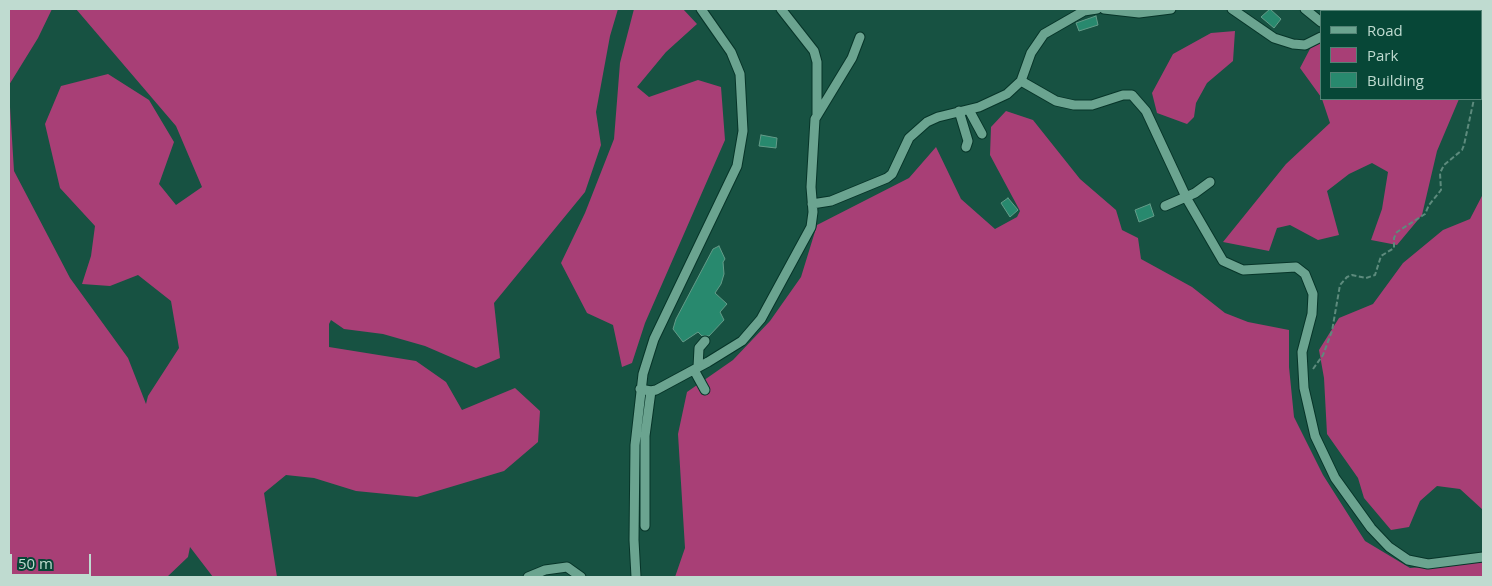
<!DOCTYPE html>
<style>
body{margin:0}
#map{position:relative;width:1492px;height:586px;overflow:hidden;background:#175242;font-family:"Open Sans",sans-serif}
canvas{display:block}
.frame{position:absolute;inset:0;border:10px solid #bfdbd0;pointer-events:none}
.legend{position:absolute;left:1320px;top:10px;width:162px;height:90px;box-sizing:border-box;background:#074737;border:1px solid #518274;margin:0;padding:6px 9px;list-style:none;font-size:15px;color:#bfdbd0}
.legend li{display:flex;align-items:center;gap:10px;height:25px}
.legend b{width:25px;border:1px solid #518274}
.scale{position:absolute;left:10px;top:554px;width:81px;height:22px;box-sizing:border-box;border:2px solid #bfdbd0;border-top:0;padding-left:6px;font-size:15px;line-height:18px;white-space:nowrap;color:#bfdbd0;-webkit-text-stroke:4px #074737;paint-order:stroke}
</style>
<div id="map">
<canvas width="1492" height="586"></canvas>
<div class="frame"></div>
<ul class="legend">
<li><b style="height:6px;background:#6ba490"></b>Road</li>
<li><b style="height:14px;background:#a83f76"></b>Park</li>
<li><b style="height:14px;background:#28896e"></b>Building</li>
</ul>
<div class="scale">50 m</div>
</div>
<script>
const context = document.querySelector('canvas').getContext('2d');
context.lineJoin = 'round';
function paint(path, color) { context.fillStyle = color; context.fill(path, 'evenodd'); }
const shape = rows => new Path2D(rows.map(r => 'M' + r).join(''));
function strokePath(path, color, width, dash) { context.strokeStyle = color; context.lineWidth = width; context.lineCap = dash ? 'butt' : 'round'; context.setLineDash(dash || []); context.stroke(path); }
paint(shape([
 [9,9,52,9,38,38,9,85],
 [76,9,618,9,610,36,596,112,601,145,585,192,494,303,500,358,476,368,425,346,383,334,344,329,331,320,329,324,329,347,416,361,446,382,462,410,515,388,540,411,538,442,504,471,417,497,356,491,314,478,286,475,264,493,277,577,213,577,190,547,188,557,167,577,9,577,9,91,14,171,70,278,128,358,146,404,148,396,179,348,171,301,138,275,110,286,82,284,91,256,95,226,60,188,45,124,61,86,108,74,149,100,174,142,159,184,176,205,202,187,176,126],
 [634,9,683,9,697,24,666,52,637,87,649,97,698,80,721,87,725,140,645,323,632,363,622,367,613,325,587,313,561,263,585,213,614,139,620,63],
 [1235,31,1233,61,1207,83,1196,103,1194,117,1187,124,1157,113,1152,93,1173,54,1211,33],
 [1321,42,1321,97,1300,68,1312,45],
 [1322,99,1459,99,1437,151,1422,215,1397,245,1371,240,1382,209,1388,172,1372,163,1349,174,1327,191,1339,235,1318,240,1290,225,1277,228,1269,251,1223,242,1286,164,1330,123],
 [1006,111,1033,120,1080,179,1116,210,1122,230,1138,238,1141,259,1192,287,1225,313,1248,322,1289,330,1289,367,1294,417,1323,475,1365,541,1410,568,1483,562,1483,577,675,577,685,548,678,434,687,392,733,360,770,321,801,277,817,225,909,178,936,147,961,199,995,229,1017,217,1020,211,990,155,991,127],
 [1483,194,1483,510,1460,489,1437,486,1420,501,1409,527,1391,530,1364,498,1358,478,1327,434,1324,378,1319,350,1339,318,1373,304,1403,263,1443,230,1470,219]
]), '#a83f76');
const building = shape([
 [1270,9,1281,19,1274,28,1261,17,1270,9],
 [1096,16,1098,25,1079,31,1076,23,1096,16],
 [761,135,777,138,776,148,759,146,761,135],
 [1008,198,1018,210,1010,217,1001,203,1008,198],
 [1150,204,1154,216,1139,222,1135,210,1150,204],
 [719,246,725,259,723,262,724,274,721,284,715,293,727,304,720,312,724,320,709,336,702,336,698,332,683,342,673,329,676,319,713,249,719,246]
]);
paint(building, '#28896e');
strokePath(building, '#649c89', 1);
const minor = shape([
 [781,9,814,51,817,62,817,115],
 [1104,9,1139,13,1171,9],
 [1232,9,1274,38,1293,44,1305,45,1321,37],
 [1305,9,1321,22],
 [1481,14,1483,13],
 [1021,81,1056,101,1074,105,1092,105,1123,95,1132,95,1146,111,1187,199,1223,261,1243,270,1296,267,1305,274,1313,294,1312,314,1302,352,1304,388,1315,436,1335,478,1371,528,1389,547,1408,560,1428,564,1483,557],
 [969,110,982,134],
 [959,111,968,141,966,147],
 [812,204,831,201,887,178,892,174,909,138,927,122,938,117,979,107,1007,94,1021,81,1031,53,1044,34,1084,11,1097,9],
 [1165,206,1195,193,1210,182],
 [698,367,699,348,705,341],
 [694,370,705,390],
 [640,389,651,391,656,390,708,362,742,341,761,319,811,227,813,212,811,187,815,119,852,58,860,37],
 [645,526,645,436,651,391],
 [528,577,545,570,567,567,581,577],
 [636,577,634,540,635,445,643,374,654,339,737,166,743,131,740,74,731,52,701,9]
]);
strokePath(minor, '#073529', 11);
strokePath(shape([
 [1481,78,1483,72],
 [1313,369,1323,355,1332,331,1340,285,1347,277,1352,275,1366,278,1375,275,1381,256,1394,248,1394,238,1397,232,1425,214,1429,205,1441,190,1440,173,1444,165,1462,150,1464,145,1474,99]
]), '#5d8b7d', 2, [5, 2.5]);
strokePath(minor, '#6ba490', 9);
</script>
